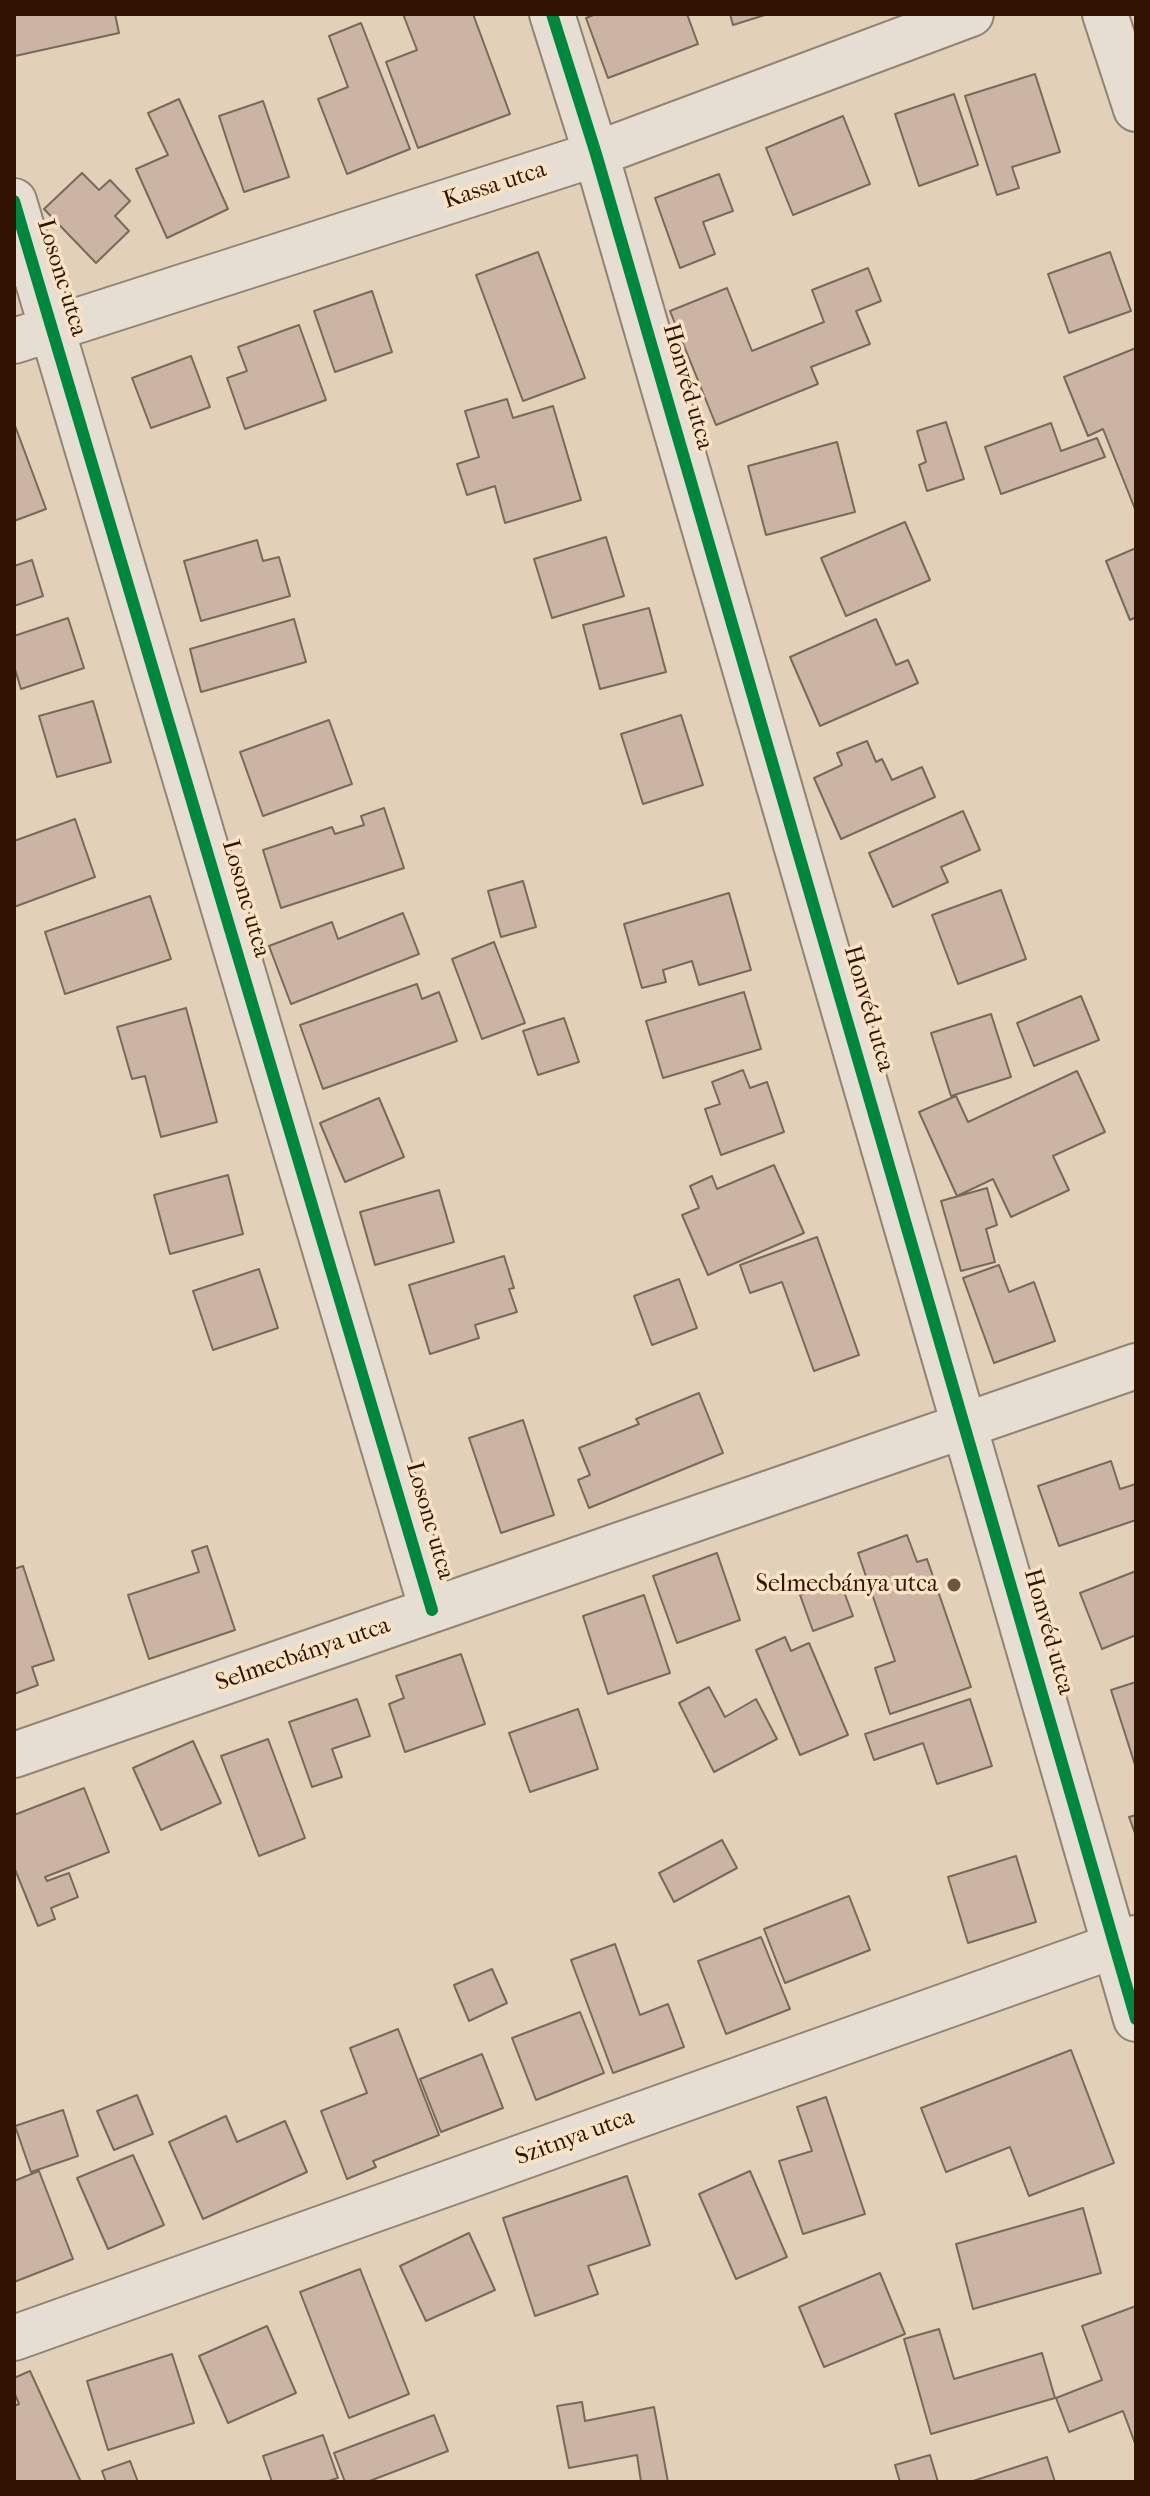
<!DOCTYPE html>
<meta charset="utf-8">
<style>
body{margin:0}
#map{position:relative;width:1150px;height:2496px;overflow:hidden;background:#e2d0b8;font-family:"IM FELL French Canon",serif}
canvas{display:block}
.frame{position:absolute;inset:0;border:16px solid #301300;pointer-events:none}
</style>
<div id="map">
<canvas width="1150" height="2496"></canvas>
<div class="frame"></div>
</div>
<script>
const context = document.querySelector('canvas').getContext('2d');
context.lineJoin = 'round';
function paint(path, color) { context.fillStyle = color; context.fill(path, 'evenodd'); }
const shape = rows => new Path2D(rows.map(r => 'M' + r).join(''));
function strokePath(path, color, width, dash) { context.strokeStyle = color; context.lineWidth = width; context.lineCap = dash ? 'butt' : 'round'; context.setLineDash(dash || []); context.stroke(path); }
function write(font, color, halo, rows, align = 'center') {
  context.font = font + ' "IM FELL French Canon",serif'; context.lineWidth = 7; context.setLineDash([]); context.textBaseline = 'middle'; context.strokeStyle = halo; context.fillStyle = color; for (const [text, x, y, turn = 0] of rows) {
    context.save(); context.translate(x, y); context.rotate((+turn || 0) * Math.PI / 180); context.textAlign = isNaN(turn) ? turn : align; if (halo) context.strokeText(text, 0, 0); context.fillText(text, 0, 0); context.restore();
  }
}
const building = shape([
 [14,14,115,14,119,33,15,56,14,14],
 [403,14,473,14,510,114,418,148,386,62,417,50,403,14],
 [596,14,687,14,698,44,608,78,586,18,596,14],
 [730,14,768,14,733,25,730,14],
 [361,23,410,149,347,174,318,99,348,87,329,36,361,23],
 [1035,74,1060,152,1012,167,1019,188,997,195,965,96,1035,74],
 [954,94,978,165,919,186,895,114,954,94],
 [179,99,228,209,167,238,136,169,168,155,148,113,179,99],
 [263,101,289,177,244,192,219,116,263,101],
 [843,116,870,184,793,215,766,148,843,116],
 [82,173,99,190,110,180,130,201,115,216,129,231,96,263,44,209,82,173],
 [719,174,733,211,703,222,715,254,680,268,655,198,719,174],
 [538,252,585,378,523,401,476,275,538,252],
 [1110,252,1131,311,1069,333,1048,274,1110,252],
 [868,268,881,301,856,311,870,344,811,367,818,384,716,425,670,311,727,288,752,351,824,322,812,290,868,268],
 [372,291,392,352,335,372,314,311,372,291],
 [299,325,326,400,245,429,227,378,247,371,238,347,299,325],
 [1136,348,1136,509,1135,509,1103,429,1088,436,1064,377,1136,348],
 [191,356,210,407,151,428,132,378,191,356],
 [507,399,513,418,553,406,581,500,505,523,495,486,467,495,457,464,479,457,465,411,507,399],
 [946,422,964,479,927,491,919,465,926,462,917,431,946,422],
 [14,423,46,509,14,521,14,423],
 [1051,423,1061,451,1097,438,1105,457,1001,494,985,447,1051,423],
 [837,442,855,512,766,535,748,466,837,442],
 [905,522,930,580,846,616,821,558,905,522],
 [606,537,624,596,552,618,534,559,606,537],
 [257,540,263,561,279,557,290,596,201,621,184,561,257,540],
 [1136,548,1136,617,1130,620,1106,561,1136,548],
 [32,560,43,596,14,606,14,566,32,560],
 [649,608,666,672,600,689,583,625,649,608],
 [68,618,84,668,21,689,14,666,14,636,68,618],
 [294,619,306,662,201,692,190,649,294,619],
 [876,619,896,665,908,660,918,683,820,726,790,657,876,619],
 [93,701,111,762,57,777,39,716,93,701],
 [681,715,703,785,643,804,621,734,681,715],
 [329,720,352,784,263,816,240,752,329,720],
 [867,741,876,762,882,759,892,780,922,767,935,797,841,839,814,778,842,765,837,753,867,741],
 [384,808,404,868,281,908,263,850,332,827,335,834,364,825,361,816,384,808],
 [963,811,980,850,941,867,948,882,893,907,869,853,963,811],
 [75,819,95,877,14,907,14,841,75,819],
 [523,881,536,927,501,937,488,891,523,881],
 [1001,890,1026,959,958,984,932,915,1001,890],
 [729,893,751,970,699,985,692,961,663,970,666,982,642,988,624,924,729,893],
 [150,896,171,959,65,994,45,932,150,896],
 [403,913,419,954,291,1004,269,946,332,922,338,939,403,913],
 [494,942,525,1023,482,1039,452,959,494,942],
 [417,984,422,999,439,992,457,1041,323,1089,300,1025,417,984],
 [744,992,761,1049,663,1078,646,1021,744,992],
 [1081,996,1099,1040,1034,1066,1017,1023,1081,996],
 [186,1008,217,1122,161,1137,145,1076,132,1079,117,1027,186,1008],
 [991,1014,1011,1077,951,1096,931,1033,991,1014],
 [564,1018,579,1062,538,1075,523,1031,564,1018],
 [743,1070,750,1088,767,1082,784,1132,721,1155,705,1109,720,1104,712,1082,743,1070],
 [1077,1071,1105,1132,1053,1156,1069,1190,1011,1217,993,1179,957,1196,919,1112,956,1096,968,1122,1077,1071],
 [379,1098,404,1157,345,1182,320,1123,379,1098],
 [774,1165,804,1233,708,1275,682,1215,699,1208,690,1186,712,1176,717,1189,774,1165],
 [228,1175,243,1234,170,1254,154,1195,228,1175],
 [987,1188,997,1225,986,1229,995,1262,961,1271,941,1201,987,1188],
 [439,1190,454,1242,375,1265,360,1212,439,1190],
 [817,1237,859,1355,814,1371,782,1282,750,1293,740,1265,817,1237],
 [504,1256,514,1288,509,1289,517,1312,475,1325,479,1338,430,1354,409,1285,504,1256],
 [999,1265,1009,1292,1034,1282,1055,1341,994,1363,963,1278,999,1265],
 [259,1269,278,1328,213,1350,193,1291,259,1269],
 [679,1279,697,1328,652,1345,634,1296,679,1279],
 [699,1393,723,1453,589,1508,578,1480,590,1475,579,1448,639,1424,636,1419,699,1393],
 [523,1420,554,1515,501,1533,469,1438,523,1420],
 [1111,1461,1120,1489,1136,1484,1136,1520,1059,1546,1038,1486,1111,1461],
 [907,1535,917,1562,927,1559,971,1687,890,1714,875,1668,895,1661,858,1553,907,1535],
 [207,1546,235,1630,149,1659,128,1595,199,1572,192,1551,207,1546],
 [717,1553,740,1620,677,1643,653,1576,717,1553],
 [23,1566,54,1660,32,1667,38,1685,14,1694,14,1569,23,1566],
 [1136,1571,1136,1635,1102,1649,1080,1593,1136,1571],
 [840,1581,853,1616,813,1631,800,1595,840,1581],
 [644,1595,670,1673,608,1694,583,1616,644,1595],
 [785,1637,791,1651,809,1643,848,1735,800,1755,756,1650,785,1637],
 [461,1654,485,1724,405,1752,389,1704,404,1698,396,1676,461,1654],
 [1136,1682,1136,1768,1111,1690,1136,1682],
 [709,1687,725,1717,756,1699,777,1739,714,1772,679,1703,709,1687],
 [357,1699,370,1736,332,1749,342,1777,312,1787,289,1722,357,1699],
 [970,1699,992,1766,937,1784,923,1743,874,1760,865,1734,970,1699],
 [578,1709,598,1769,530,1792,509,1733,578,1709],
 [268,1739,305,1838,259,1856,221,1756,268,1739],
 [193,1741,221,1803,161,1830,133,1768,193,1741],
 [84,1788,109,1852,45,1877,47,1881,69,1873,78,1897,51,1908,55,1919,38,1926,14,1867,14,1815,84,1788],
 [1136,1815,1136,1836,1129,1817,1136,1815],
 [722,1840,737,1868,674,1902,659,1873,722,1840],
 [1016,1856,1036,1922,968,1943,948,1877,1016,1856],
 [849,1896,870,1950,785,1983,764,1929,849,1896],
 [761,1937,790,2009,726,2034,698,1961,761,1937],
 [615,1944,640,2015,668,2004,684,2047,613,2073,571,1960,615,1944],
 [492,1969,507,2003,469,2021,454,1985,492,1969],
 [580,2012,604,2073,536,2100,512,2038,580,2012],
 [398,2029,439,2135,373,2161,376,2167,347,2179,321,2111,367,2093,350,2048,398,2029],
 [1071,2050,1114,2163,1029,2196,1010,2147,946,2172,921,2108,1071,2050],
 [482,2054,503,2108,441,2132,420,2079,482,2054],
 [137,2095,153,2134,114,2150,97,2111,137,2095],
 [826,2097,865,2214,803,2234,779,2161,812,2151,797,2107,826,2097],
 [63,2110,78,2156,31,2172,15,2126,63,2110],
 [226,2116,237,2142,285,2121,307,2172,203,2219,169,2142,226,2116],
 [133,2155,164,2225,108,2249,77,2178,133,2155],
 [39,2171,73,2259,14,2282,14,2181,39,2171],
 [750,2171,787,2257,736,2279,699,2194,750,2171],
 [627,2176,650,2245,588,2266,598,2294,535,2316,503,2218,627,2176],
 [1083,2208,1101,2273,973,2309,956,2244,1083,2208],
 [469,2233,495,2290,426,2321,400,2266,469,2233],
 [360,2269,409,2394,349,2418,300,2292,360,2269],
 [880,2273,905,2334,824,2367,799,2307,880,2273],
 [1136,2306,1136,2446,1123,2411,1069,2432,1056,2398,1102,2380,1082,2326,1136,2306],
 [267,2326,296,2393,228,2423,199,2356,267,2326],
 [939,2329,954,2379,1042,2353,1055,2398,931,2434,904,2339,939,2329],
 [172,2354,194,2423,108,2450,87,2381,172,2354],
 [30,2371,81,2482,14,2482,14,2406,19,2404,14,2392,14,2378,30,2371],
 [582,2402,585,2421,654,2407,668,2482,641,2482,637,2455,569,2468,557,2406,582,2402],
 [434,2415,448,2451,367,2482,345,2482,334,2453,434,2415],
 [323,2435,338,2478,325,2482,272,2482,263,2456,323,2435],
 [930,2455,938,2482,900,2482,895,2465,930,2455],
 [1047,2457,1055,2482,973,2482,973,2481,1047,2457],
 [130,2461,138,2482,106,2482,102,2471,130,2461]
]);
paint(building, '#cbb4a3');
strokePath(building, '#776a5c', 2);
const minor = shape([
 [552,14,596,154,1136,2019],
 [1105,14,1136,109],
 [14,201,432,1610],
 [14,341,596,154,971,14],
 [14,1755,1136,1366],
 [14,2338,1136,1938]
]);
strokePath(minor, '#918474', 48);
strokePath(minor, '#e6ded2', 44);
strokePath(shape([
 [552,14,596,154,1136,2019],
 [14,201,432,1610]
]), '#00873e', 12);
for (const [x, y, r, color] of [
 [954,1585,8,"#6e5540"]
]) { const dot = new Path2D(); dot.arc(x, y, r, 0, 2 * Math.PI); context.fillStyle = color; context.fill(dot); strokePath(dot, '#f8e3c5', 3); }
write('24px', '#301300', '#f8e3c5', [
 ["Kassa utca",495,186,-18],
 ["Losonc utca",61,278,73],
 ["Honvéd utca",687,387,74],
 ["Losonc utca",245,899,74],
 ["Honvéd utca",868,1009,74],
 ["Losonc utca",429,1521,74],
 ["Honvéd utca",1048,1632,74],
 ["Selmecbánya utca",303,1655,-19],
 ["Szitnya utca",575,2138,-20]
]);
write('24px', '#301300', '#f8e3c5', [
 ["Selmecbánya utca",938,1585]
], 'right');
</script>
